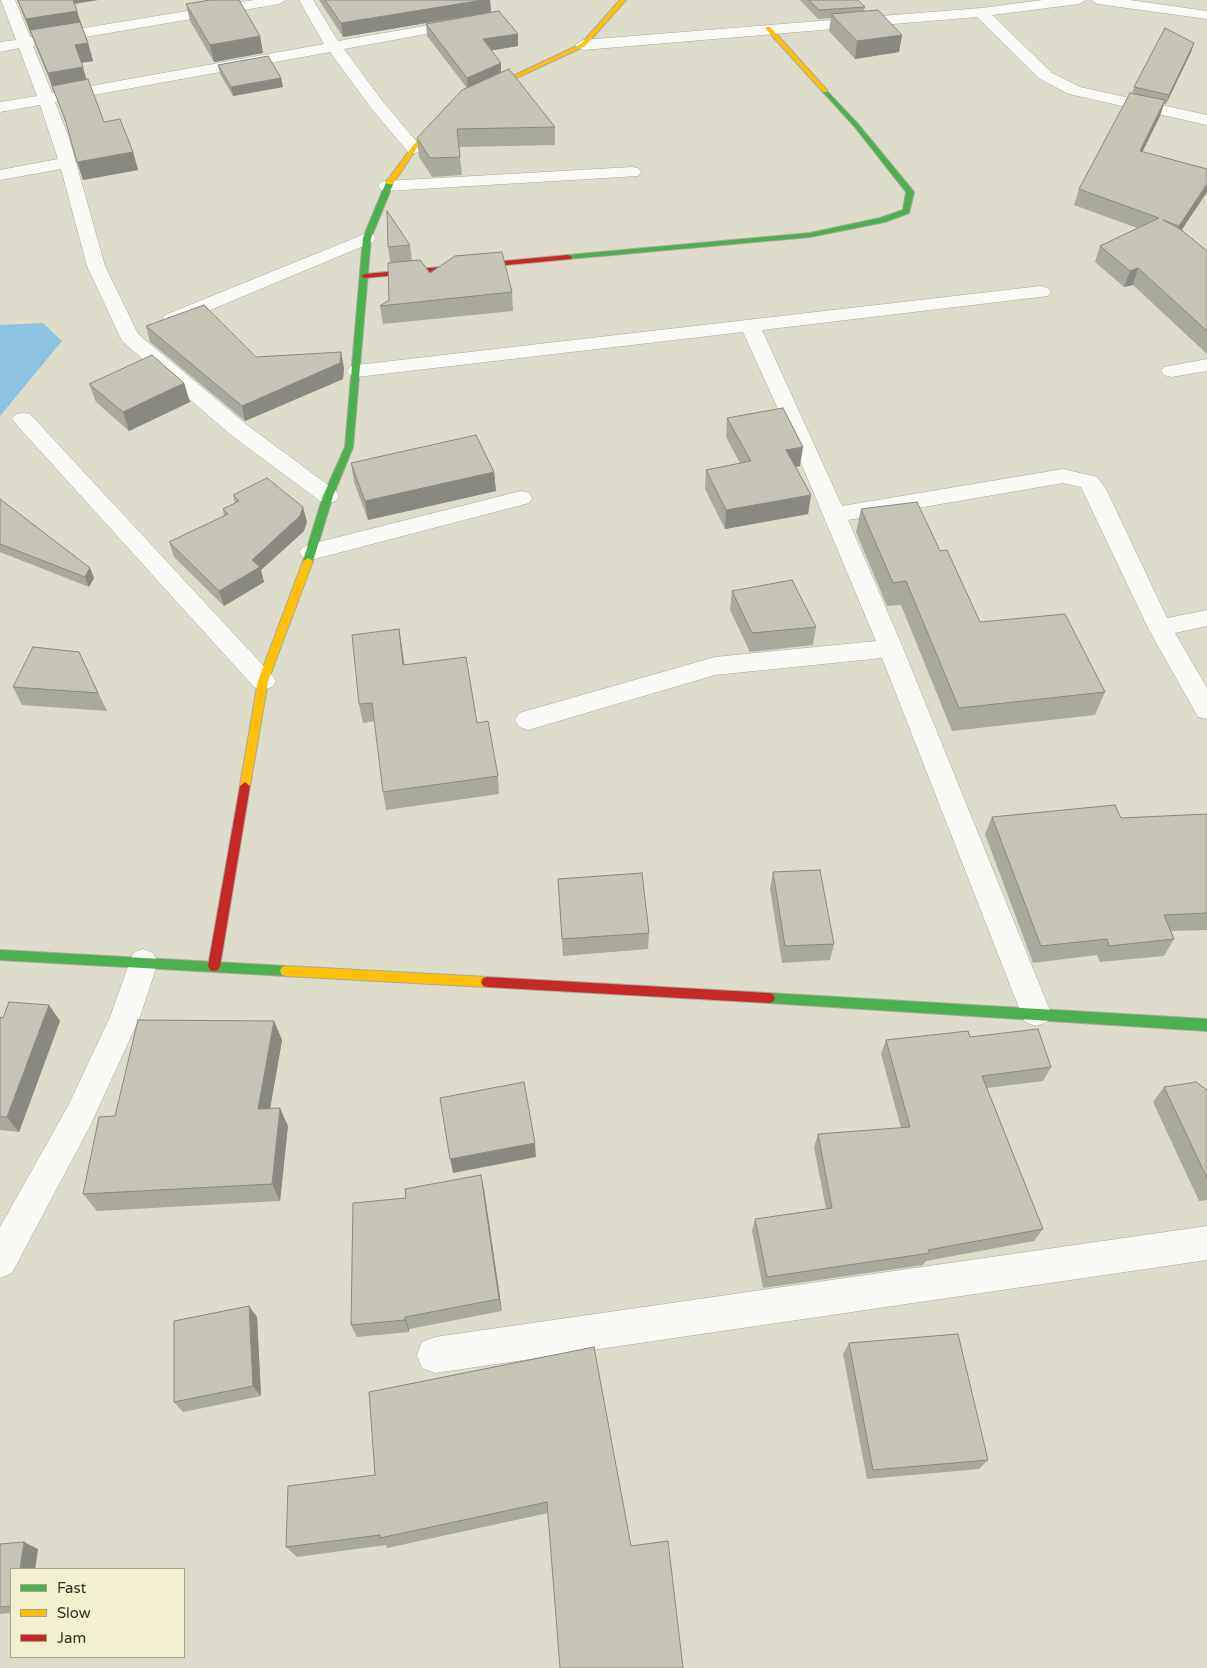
<!DOCTYPE html>
<style>
body{margin:0}
#map{position:relative;width:1207px;height:1668px;overflow:hidden;background:#dedcca;font-family:"Varela Round",sans-serif}
canvas{display:block}
.legend{position:absolute;left:10px;top:1568px;width:175px;height:90px;box-sizing:border-box;background:#f3f0cf;border:1px solid #a6a48b;margin:0;padding:6px 9px;list-style:none;font-size:15px;color:#333125}
.legend li{display:flex;align-items:center;gap:10px;height:25px}
.legend b{width:25px;border:1px solid #a6a48b}
</style>
<div id="map">
<canvas width="1207" height="1668"></canvas>
<ul class="legend">
<li><b style="height:6px;background:#4caf50"></b>Fast</li>
<li><b style="height:6px;background:#ffc107"></b>Slow</li>
<li><b style="height:6px;background:#c62828"></b>Jam</li>
</ul>
</div>
<script>
const context = document.querySelector('canvas').getContext('2d');
context.lineJoin = 'round';
function paint(path, color) { context.fillStyle = color; context.fill(path, 'evenodd'); }
const shape = rows => new Path2D(rows.map(r => 'M' + r).join(''));
function strokePath(path, color, width, dash) { context.strokeStyle = color; context.lineWidth = width; context.lineCap = dash ? 'butt' : 'round'; context.setLineDash(dash || []); context.stroke(path); }
paint(shape([
 [43,323,62,341,0,416,0,325]
]), '#8dc2e0');
const street = shape([
 [1,0,15,0,30,37,253,0,286,0,279,4,33,46,52,93,324,44,299,0,313,0,338,41,464,19,471,23,464,27,344,49,383,102,422,148,420,152,414,153,408,152,371,108,330,52,55,102,69,138,105,266,138,334,247,425,336,491,339,496,336,501,328,503,320,501,231,435,122,341,87,266,61,169,0,180,0,170,58,159,40,105,0,112,0,102,37,96,19,48,0,52,0,42,16,40,1,0],
 [1043,0,1086,0,1079,4,992,15,1052,73,1080,87,1207,115,1207,125,1069,94,1040,79,977,17,583,50,575,45,583,40,981,8,1043,0],
 [1091,0,1130,0,1207,11,1207,19,1098,4,1091,0],
 [632,167,638,168,641,172,638,176,387,191,381,190,378,186,381,182,387,181,632,167],
 [367,233,373,234,376,238,373,242,179,323,165,323,162,319,165,315,367,233],
 [1041,286,1048,288,1051,292,1048,296,762,330,842,506,1063,469,1097,477,1106,489,1167,618,1207,610,1207,626,1175,633,1207,688,1207,719,1198,717,1148,628,1081,487,1063,483,848,520,903,648,1051,1013,1047,1022,1036,1026,1025,1022,1021,1013,882,658,715,675,528,730,519,727,515,720,519,713,715,657,876,641,783,420,743,332,357,377,350,375,347,371,350,367,357,365,1041,286],
 [1207,359,1207,371,1171,377,1164,375,1161,371,1164,367,1207,359],
 [23,413,30,414,272,675,276,681,272,687,263,690,254,687,16,424,12,419,16,414,23,413],
 [521,491,529,493,532,498,529,503,311,560,303,557,299,552,303,547,311,544,521,491],
 [143,949,153,953,158,962,140,1017,90,1126,12,1273,0,1278,0,1227,68,1106,110,1017,133,953,143,949],
 [1207,1226,1207,1260,435,1373,422,1368,417,1355,422,1342,435,1337,1207,1226]
]);
const fast = shape([
 [825,89,858,124,914,192,909,213,885,222,810,237,568,259,564,257,568,255,810,233,880,218,903,210,906,192,854,126,823,92,823,90,825,89],
 [387,180,394,182,371,238,353,447,333,496,313,561,308,564,303,561,323,496,345,447,363,238,387,180],
 [0,950,286,966,290,967,292,971,290,975,286,976,0,960,0,950],
 [769,993,1207,1019,1207,1031,769,1003,765,1002,763,998,765,994,769,993]
]);
const slow = shape([
 [620,0,626,0,585,46,484,93,479,92,581,44,620,0],
 [766,27,770,27,827,90,827,92,823,92,766,29,766,27],
 [440,115,445,116,416,149,393,184,387,184,386,182,412,147,440,115],
 [308,558,313,561,268,681,250,786,245,790,240,786,258,681,303,561,308,558],
 [286,966,487,977,491,978,493,982,491,986,487,987,286,976,282,975,280,971,282,967,286,966]
]);
const jam = shape([
 [568,255,572,257,571,259,365,278,361,276,365,274,568,255],
 [245,782,250,786,220,966,218,970,214,971,210,970,208,966,240,786,245,782],
 [487,977,769,993,773,994,775,998,773,1002,769,1003,487,987,483,986,481,982,483,978,487,977]
]);
strokePath(street, '#aaa89b', 1);
strokePath(fast, '#aaa89b', 2);
strokePath(slow, '#aaa89b', 2);
strokePath(jam, '#aaa89b', 2);
paint(street, '#fafaf7');
paint(fast, '#4caf50');
paint(slow, '#ffc107');
paint(jam, '#c62828');
paint(shape([
 [17,0,98,0,74,4,88,43,93,61,81,63,86,80,104,122,133,152,138,170,83,180,69,132,54,91],
 [319,0,490,0,491,12,518,46,491,50,501,72,555,127,555,145,459,147,462,175,432,177,419,157,417,138,467,88,427,36,426,24,475,15,343,37],
 [800,0,858,0,865,7,864,11,902,35,899,52,855,59,829,31,831,18,818,19],
 [186,4,260,36,263,53,214,62,190,21],
 [1194,43,1191,52,1166,104,1164,104,1160,116,1142,152,1207,169,1207,192,1182,230,1207,251,1207,354,1133,285,1124,287,1095,262,1100,246,1137,228,1074,205,1079,189,1132,93,1134,87],
 [218,65,281,78,283,87,233,96,220,74],
 [410,245,412,260,430,273,512,292,513,311,383,324,380,306,389,300,390,262,388,247],
 [146,326,256,357,344,368,343,379,245,421,150,342],
 [184,383,190,402,129,431,96,402,89,384],
 [727,418,800,466,796,467,811,495,808,514,725,529,705,489,706,470,740,463,726,437],
 [351,463,494,472,496,491,368,520,354,482],
 [233,495,307,522,304,531,261,570,264,582,224,606,174,557,169,542,224,516,223,509,235,503],
 [0,499,90,568,94,578,89,587,0,552],
 [861,509,940,551,980,622,1105,692,1095,715,952,731,901,605,887,606,856,532],
 [732,591,816,627,813,645,750,652,730,610],
 [399,629,404,665,477,723,498,776,499,794,386,810,383,792,375,721,363,723,359,704],
 [79,652,107,711,22,705,13,687],
 [1207,814,1207,930,1171,931,1174,939,1164,956,1100,962,1097,955,1033,963,985,834,992,817,1121,818],
 [773,872,834,944,830,960,782,963,770,889],
 [558,879,649,933,648,949,563,956],
 [49,1005,60,1021,19,1132,0,1130,0,1017,3,1018],
 [274,1021,282,1040,270,1108,288,1126,280,1201,97,1211,83,1194,115,1116],
 [970,1037,1051,1067,1043,1081,987,1088,1043,1229,1034,1241,926,1261,923,1265,763,1288,752,1231,755,1219,826,1209,814,1147,818,1134,901,1128,881,1054,886,1040],
 [1164,1087,1207,1090,1207,1200,1199,1201,1153,1102],
 [484,1189,502,1311,409,1329,409,1332,357,1337,351,1325,406,1198],
 [257,1317,261,1396,183,1412,174,1402],
 [849,1343,988,1460,979,1469,867,1479,843,1354],
 [369,1392,631,1546,548,1513,387,1548,386,1545,297,1557,286,1547,375,1475],
 [0,1544,38,1549,35,1569,11,1569,11,1613,0,1614]
]), '#a9a99c');
paint(shape([
 [71,0,98,0,73,4],
 [483,0,490,0,491,12,343,37,341,23],
 [77,11,82,26,30,30,31,35,26,19],
 [518,34,518,46,483,52,483,39],
 [902,35,899,52,855,59,857,41],
 [260,36,263,53,214,62,210,45],
 [88,43,93,61,80,63,75,45],
 [1194,43,1191,52,1166,104,1169,95],
 [501,63,501,75,468,90,467,78],
 [83,67,88,85,53,91,48,73],
 [281,78,283,87,233,96,231,87],
 [1165,100,1160,116,1135,167,1140,151],
 [133,152,138,170,83,180,77,162],
 [1207,184,1207,192,1173,242,1179,226],
 [1138,268,1133,285,1124,287,1130,271],
 [341,352,344,368,343,379,245,421,242,406],
 [184,383,190,402,129,431,123,412],
 [803,447,800,466,783,469,786,450],
 [494,472,496,491,368,520,365,501],
 [811,495,808,514,725,529,726,510],
 [303,507,307,522,304,531,261,570,264,582,224,606,219,591,252,560],
 [90,568,94,578,89,587,85,577],
 [399,629,402,647,407,684,403,665],
 [49,1005,60,1021,19,1132,7,1117],
 [274,1021,282,1040,267,1127,258,1109],
 [280,1108,288,1126,280,1201,272,1184],
 [535,1143,536,1157,453,1173,450,1159],
 [481,1175,484,1189,502,1311,499,1299],
 [249,1306,257,1317,261,1396,253,1386],
 [405,1317,409,1329,409,1332,405,1320],
 [24,1542,38,1549,35,1569,20,1569]
]), '#8a897f');
const building = shape([
 [18,0,73,0,77,11,26,19,18,0],
 [210,0,239,0,260,36,210,45,186,4,210,0],
 [325,0,483,0,341,23,325,0],
 [809,0,858,0,865,7,819,10,809,0],
 [878,10,902,35,857,41,831,14,878,10],
 [499,11,518,34,483,39,501,63,467,78,426,24,499,11],
 [80,22,88,43,75,45,83,67,48,73,30,30,80,22],
 [1165,28,1194,43,1169,95,1134,87,1165,28],
 [268,56,281,78,231,87,218,65,268,56],
 [509,69,555,127,457,129,460,157,430,158,417,138,462,90,509,69],
 [88,79,104,122,120,119,133,152,77,162,65,119,52,86,88,79],
 [1130,93,1165,100,1140,151,1207,169,1207,184,1179,226,1163,220,1180,229,1207,251,1207,331,1138,268,1130,271,1100,246,1159,218,1079,189,1130,93],
 [387,211,410,245,388,247,387,211],
 [502,252,512,292,380,306,389,300,388,263,420,260,430,273,455,256,502,252],
 [204,305,256,357,341,352,340,363,242,406,146,326,204,305],
 [152,355,184,383,123,412,89,384,152,355],
 [783,408,803,447,786,450,811,495,726,510,706,470,751,461,727,418,783,408],
 [476,435,494,472,365,501,351,463,476,435],
 [267,478,303,507,300,516,252,560,260,567,219,591,169,542,228,514,223,509,239,501,233,495,267,478],
 [0,499,90,568,85,577,0,544,0,499],
 [917,502,940,551,947,550,980,622,1065,614,1105,692,959,708,906,581,893,583,861,509,917,502],
 [792,580,816,627,752,633,732,591,792,580],
 [399,629,403,665,466,657,477,723,488,721,498,776,383,792,372,703,359,704,352,635,399,629],
 [33,647,79,652,98,693,13,687,33,647],
 [1115,805,1121,818,1207,814,1207,913,1164,915,1174,939,1109,946,1107,939,1041,946,992,817,1115,805],
 [820,870,834,944,785,946,773,872,820,870],
 [642,873,649,933,562,939,558,879,642,873],
 [9,1002,49,1005,7,1117,0,1117,0,1017,3,1018,9,1002],
 [138,1020,274,1021,258,1109,280,1108,272,1184,83,1194,99,1117,115,1116,138,1020],
 [1038,1029,1051,1067,982,1076,1043,1229,928,1250,930,1253,767,1277,755,1219,832,1208,818,1134,910,1127,886,1040,968,1031,970,1037,1038,1029],
 [524,1082,535,1143,450,1159,440,1098,524,1082],
 [1196,1082,1207,1090,1207,1178,1164,1087,1196,1082],
 [481,1175,499,1299,405,1317,405,1320,351,1325,353,1203,406,1198,405,1189,481,1175],
 [249,1306,253,1386,174,1402,174,1321,249,1306],
 [958,1334,988,1460,873,1470,849,1343,958,1334],
 [594,1347,631,1546,668,1541,683,1668,560,1668,547,1502,380,1538,380,1535,286,1547,288,1486,375,1475,369,1392,594,1347],
 [24,1542,20,1569,11,1569,11,1606,0,1607,0,1544,24,1542]
]);
paint(building, '#c5c4b5');
strokePath(building, '#8a897f', 1);
</script>
